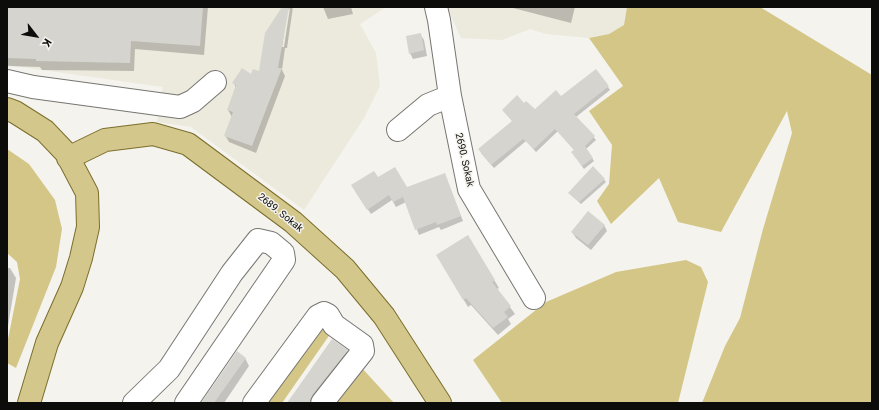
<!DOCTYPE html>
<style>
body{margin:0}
#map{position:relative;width:879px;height:410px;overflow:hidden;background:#f4f3ee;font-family:Roboto,sans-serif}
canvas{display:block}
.frame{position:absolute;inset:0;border:8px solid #0c0c0a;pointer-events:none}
.north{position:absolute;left:16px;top:16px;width:40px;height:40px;-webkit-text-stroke:3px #f4f3ee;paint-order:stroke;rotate:121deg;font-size:11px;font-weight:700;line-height:16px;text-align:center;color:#0c0c0a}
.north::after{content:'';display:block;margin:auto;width:14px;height:18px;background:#0c0c0a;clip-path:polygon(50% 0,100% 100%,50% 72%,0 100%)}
</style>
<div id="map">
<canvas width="879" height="410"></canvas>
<div class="frame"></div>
<div class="north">K</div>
</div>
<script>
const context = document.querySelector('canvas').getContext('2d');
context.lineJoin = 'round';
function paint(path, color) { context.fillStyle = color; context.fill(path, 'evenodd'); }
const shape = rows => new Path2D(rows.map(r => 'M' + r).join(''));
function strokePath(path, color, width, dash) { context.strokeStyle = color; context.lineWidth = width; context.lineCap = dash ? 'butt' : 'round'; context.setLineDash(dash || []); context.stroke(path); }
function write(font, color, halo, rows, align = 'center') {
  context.font = font + ' Roboto,sans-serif'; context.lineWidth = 3; context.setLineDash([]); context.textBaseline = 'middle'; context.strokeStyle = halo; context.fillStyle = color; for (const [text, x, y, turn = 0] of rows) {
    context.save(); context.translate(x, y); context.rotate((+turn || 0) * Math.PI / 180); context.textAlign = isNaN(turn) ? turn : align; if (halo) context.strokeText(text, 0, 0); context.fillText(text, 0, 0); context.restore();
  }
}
paint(shape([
 [7,7,386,7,360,24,376,53,380,86,364,118,304,210,191,127,157,122,163,87,7,65],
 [447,7,627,7,624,25,609,34,589,38,546,34,530,29,502,40,461,38]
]), '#ece9dd');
paint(shape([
 [627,7,760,7,872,75,872,403,702,403,725,346,740,318,763,229,792,133,787,111,721,232,678,222,659,178,611,224,597,201,609,184,612,145,589,111,623,86,589,38,609,34,624,25],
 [7,149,29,164,55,200,62,229,56,267,16,368,7,363,7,344,20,279,17,262,7,253],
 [686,260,701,267,708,282,678,403,502,403,473,360,546,302,616,272],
 [319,321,333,330,282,403,260,403],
 [360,366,394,403,330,403]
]), '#d4c686');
paint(shape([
 [7,7,208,7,204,55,135,49,134,71,42,70,40,67,7,66],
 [283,7,293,7,287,48,285,48,282,70,285,76,256,153,229,142,225,135,232,117,228,110,236,88,234,83,259,73],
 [290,8,284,47,282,47,287,11],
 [323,7,351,7,353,14,328,19],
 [509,7,575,7,571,23],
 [420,34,424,40,427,56,413,59,410,53],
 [608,87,610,90,576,117,596,140,586,149,594,161,584,169,574,155,574,150,558,131,536,152,526,141,494,168,481,153,513,122,503,110,524,104,534,110,561,98],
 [593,167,606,182,581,204,571,195],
 [377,178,406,189,447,180,463,221,441,230,439,227,419,235,406,202,396,207,392,200,371,214,355,191],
 [604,225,607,231,591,250,576,238,572,232],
 [468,237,499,288,497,289,515,314,508,319,511,324,498,335,471,305,468,307,437,255],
 [7,268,10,268,16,278,7,332],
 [347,351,352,359,317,403,299,403],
 [245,358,249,366,224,403,202,403]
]), '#0003');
paint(shape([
 [7,7,203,7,200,46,131,41,130,63,36,61,36,59,7,58],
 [282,7,289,7,278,68,282,68,252,146,224,136,233,112,227,110,236,85,232,83,242,68,251,74,253,69,259,71,265,33],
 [421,33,424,50,409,54,406,36],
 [596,69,609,86,574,114,595,136,585,146,593,158,582,166,571,152,574,150,555,129,534,149,523,139,491,165,478,149,512,121,502,110,517,95,524,103,526,101,535,109,556,90,561,96],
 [593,166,605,179,579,202,568,193],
 [395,167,407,187,445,173,461,216,437,225,436,222,415,230,403,197,393,202,389,195,367,210,351,185,374,171,378,177],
 [588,211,605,225,588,245,571,232],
 [468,235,495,280,492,282,511,306,504,312,508,317,493,328,466,298,463,300,436,255],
 [332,339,348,350,312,395,310,403,287,403],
 [237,351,246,358,214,403,201,403]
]), '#d5d4cf');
const minor = shape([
 [436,7,439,20,450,96,469,189,534,298],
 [7,81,33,87,180,107,193,101,215,82],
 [398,130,428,105,450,96],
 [134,403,169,369,232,273,258,240,271,243,283,253,284,260,186,403],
 [254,403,318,316,324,313,328,315,334,325,362,345,363,351,322,403]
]);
const major = shape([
 [7,109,15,112,45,131,66,153,87,193,88,227,81,258,72,287,47,343,29,403],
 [68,158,105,140,153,134,188,144,293,222,345,269,384,316,440,403]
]);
strokePath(minor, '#777672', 24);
strokePath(major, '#7b6e2c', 24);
strokePath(minor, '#fff', 22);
strokePath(major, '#d4c78b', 22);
write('10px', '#0c0c0a', '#f4f3ee', [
 ["2690. Sokak",464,160,77],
 ["2689. Sokak",280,213,39]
]);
</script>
